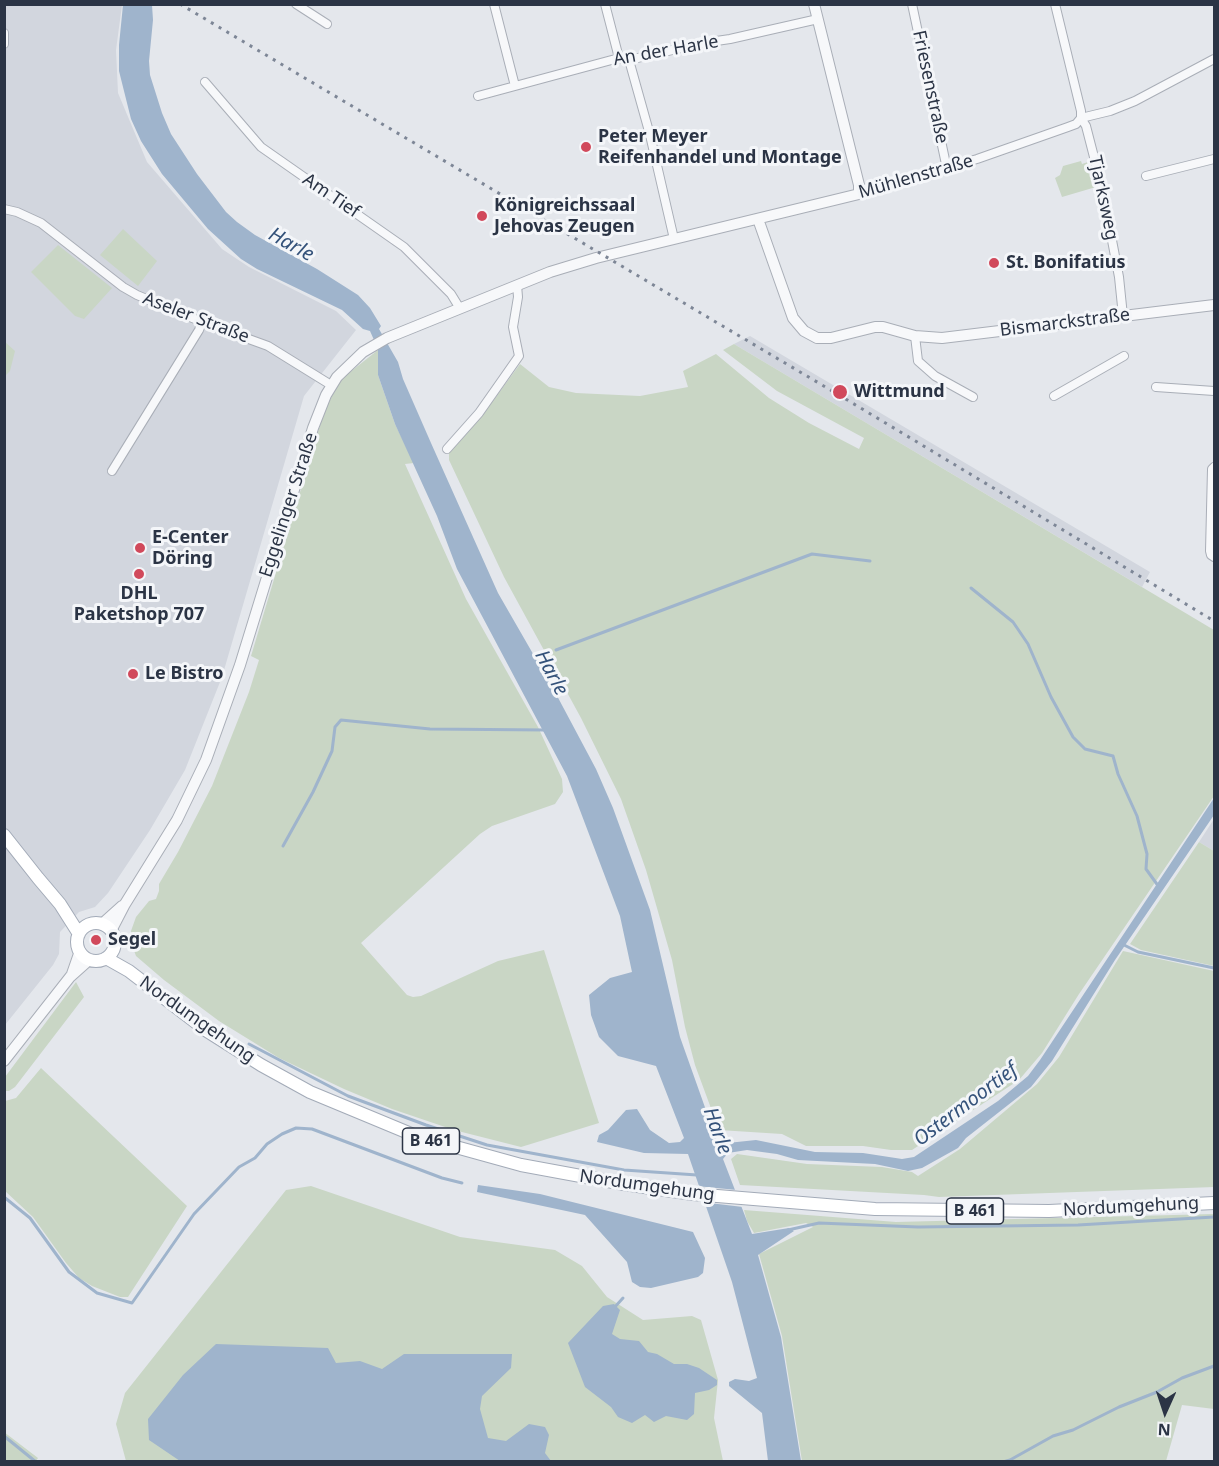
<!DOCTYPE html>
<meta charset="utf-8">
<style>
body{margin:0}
#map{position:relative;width:1219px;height:1466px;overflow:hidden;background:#e4e7ec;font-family:"Noto Sans",sans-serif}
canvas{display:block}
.frame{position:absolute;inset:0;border:6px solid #2b3445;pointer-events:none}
.north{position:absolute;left:1135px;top:1382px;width:60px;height:60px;-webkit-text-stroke:4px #f4f6f9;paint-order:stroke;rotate:183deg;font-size:16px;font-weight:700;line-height:24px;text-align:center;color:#2b3445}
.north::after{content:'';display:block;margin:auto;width:21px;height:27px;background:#2b3445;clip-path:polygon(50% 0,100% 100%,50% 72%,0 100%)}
</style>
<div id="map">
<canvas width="1219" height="1466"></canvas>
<div class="frame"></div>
<div class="north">N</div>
</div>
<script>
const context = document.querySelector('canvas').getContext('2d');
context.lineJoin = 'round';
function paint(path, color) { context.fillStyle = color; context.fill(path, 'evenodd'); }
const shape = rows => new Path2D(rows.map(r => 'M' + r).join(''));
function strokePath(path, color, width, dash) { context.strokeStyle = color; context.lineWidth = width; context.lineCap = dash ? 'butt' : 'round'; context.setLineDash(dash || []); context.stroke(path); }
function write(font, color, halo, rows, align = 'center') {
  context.font = font + ' "Noto Sans",sans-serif'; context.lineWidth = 6; context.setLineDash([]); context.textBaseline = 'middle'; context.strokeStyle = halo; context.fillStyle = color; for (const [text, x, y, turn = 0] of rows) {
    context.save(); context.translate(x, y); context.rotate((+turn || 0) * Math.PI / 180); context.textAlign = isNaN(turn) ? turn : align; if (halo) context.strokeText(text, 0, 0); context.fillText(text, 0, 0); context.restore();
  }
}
paint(shape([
 [5,5,122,5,116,50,118,93,147,162,222,249,249,267,336,311,356,330,304,396,222,677,185,770,150,830,108,893,95,907,79,912,60,932,59,954,53,965,5,1025],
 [750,336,1150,572,1142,587,734,344],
 [1214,819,1214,851,1199,842]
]), '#d2d6de');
paint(shape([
 [1081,161,1082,164,1091,161,1096,187,1062,197,1055,178,1060,175,1063,166],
 [123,229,157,261,138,286,100,255],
 [58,245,112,288,84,319,75,316,31,272],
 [4,341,15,351,10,371,5,376],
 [734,344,1214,630,1214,796,1079,994,1042,1053,1019,1080,912,1150,891,1150,863,1146,806,1146,782,1134,719,1130,695,1065,685,1027,672,960,646,870,621,799,581,718,504,577,449,460,449,451,487,409,520,364,549,387,576,393,640,396,688,387,683,371,716,354,769,398,809,423,859,449,864,438,777,391,723,350],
 [378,350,378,375,395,424,414,463,405,464,466,599,538,727,562,779,563,792,555,804,492,826,480,834,361,943,407,995,413,997,421,996,498,961,544,950,599,1123,521,1147,454,1130,392,1109,344,1089,279,1058,219,1021,164,980,136,956,132,945,131,931,136,917,149,901,156,899,159,891,159,884,178,852,212,786,249,692,259,660,251,656,324,412,340,380],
 [1199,842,1214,851,1214,966,1141,950,1130,944],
 [1123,951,1214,971,1214,1187,939,1197,924,1195,740,1185,731,1159,737,1154,807,1164,882,1167,912,1172,918,1176,960,1149,1037,1084,1059,1057],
 [76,982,84,997,15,1087,9,1091,5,1091,5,1077],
 [41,1068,187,1206,128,1297,120,1297,92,1286,79,1278,66,1263,33,1217,5,1191,5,1101,16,1098],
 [311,1186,460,1237,555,1250,582,1266,607,1297,643,1320,692,1316,701,1320,718,1380,714,1418,723,1461,126,1461,116,1424,125,1393,286,1190],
 [744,1210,896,1222,1214,1214,1214,1409,1182,1405,1166,1461,802,1461,782,1336,759,1254,813,1227,806,1223,754,1233,747,1221],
 [4,1432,38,1458,36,1461,5,1461]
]), '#c9d6c5');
paint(shape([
 [123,5,152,5,153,20,149,61,150,75,162,113,171,134,197,174,226,212,237,222,255,235,317,269,358,295,370,308,381,326,379,329,398,362,403,379,431,443,498,593,555,692,596,769,613,808,650,910,680,1037,718,1144,756,1140,815,1152,863,1153,902,1159,914,1157,998,1101,1028,1076,1040,1060,1214,798,1214,815,1115,960,1052,1061,1031,1087,966,1138,958,1148,922,1168,908,1171,875,1164,798,1160,777,1154,747,1150,728,1153,723,1159,752,1234,789,1228,794,1231,758,1255,781,1337,801,1461,768,1461,762,1413,729,1386,729,1382,735,1379,749,1381,757,1378,732,1282,688,1154,644,1153,597,1142,599,1135,608,1130,626,1110,637,1109,650,1130,669,1143,680,1142,684,1138,656,1066,618,1056,599,1037,591,1015,589,995,610,978,632,972,620,916,567,776,457,569,437,516,395,424,378,375,378,349,370,331,363,329,342,310,257,269,241,259,208,229,162,174,141,141,131,119,119,71,119,45],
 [478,1185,540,1194,693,1232,705,1258,703,1273,698,1277,651,1288,640,1287,632,1282,627,1262,585,1215,477,1192],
 [614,1304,620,1310,612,1334,620,1339,639,1341,648,1352,657,1354,674,1364,687,1364,699,1368,717,1380,717,1385,709,1390,695,1393,694,1414,687,1420,666,1416,654,1422,645,1415,632,1423,618,1417,611,1407,585,1387,568,1343,603,1306],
 [216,1344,328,1348,336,1363,360,1361,382,1369,404,1354,512,1354,511,1368,482,1396,480,1409,488,1438,506,1441,529,1424,545,1427,549,1435,545,1453,551,1461,180,1461,149,1440,148,1419,183,1375]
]), '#9fb4cc');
paint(shape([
 [696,1186,737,1190,743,1207,701,1202]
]), '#e4e7ec');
strokePath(shape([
 [971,588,1013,622,1028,644,1051,697,1073,737,1085,749,1113,756,1118,774,1137,816,1147,854,1146,869,1159,887],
 [556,650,812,554,870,561],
 [283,846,313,792,332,751,335,727,341,720,430,729,546,730],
 [1124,945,1138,952,1214,968],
 [249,1044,348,1096,426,1125,487,1145,624,1170,697,1175],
 [4,1197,30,1218,69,1272,97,1293,132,1303,194,1214,239,1167,255,1158,267,1144,282,1134,296,1128,312,1129,442,1178,462,1183],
 [788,1230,819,1223,918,1227,1078,1225,1214,1217],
 [613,1309,623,1298],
 [4,1436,36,1462],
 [1003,1462,1010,1460,1053,1436,1073,1430,1119,1407,1157,1392,1182,1378,1214,1366]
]), '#9fb4cc', 3);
const minor = shape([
 [296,4,327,24],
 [494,4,515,86],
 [605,4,619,58],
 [912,4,947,169],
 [1055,4,1081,111,1081,118],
 [4,33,4,44],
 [629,60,650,135,674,239],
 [205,82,261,147,404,247,451,294,459,307],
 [478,96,619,58,629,60,703,43,730,39,818,19],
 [1081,118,1086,126,1102,188,1119,277,1123,316],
 [1146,176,1214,159],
 [859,194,977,159,1068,127,1076,124,1081,118,1110,111,1135,101,1214,59],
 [4,209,17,212,41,223,123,287,137,295,202,322,268,346,331,385],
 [915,336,918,361,935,376,973,397],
 [1156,387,1214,391],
 [1054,396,1124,356],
 [447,449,479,413,519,356,513,327,518,297,517,285],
 [1214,467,1212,469,1210,551,1211,555,1214,557],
 [112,471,199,330,202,322]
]);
const tertiary = shape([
 [758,219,793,318,804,331,817,338,831,338,875,327,883,327,915,336,942,338,1214,305],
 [102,924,122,906],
 [111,931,125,904,177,820,206,760,240,665,313,428,326,395,337,377,363,352,387,338,550,272,596,258,859,194,859,185,814,4],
 [72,974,80,951],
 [4,1061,70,977,89,960]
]);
const primary = shape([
 [4,835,38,878,60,904,79,934],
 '77 942a19 19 0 1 1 38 0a19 19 0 1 1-38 0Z',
 [106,958,129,971,207,1031,261,1065,310,1092,416,1136,521,1165,624,1184,693,1194,875,1209,1049,1211,1214,1203]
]);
strokePath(minor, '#a9aeb7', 10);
strokePath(tertiary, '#a9aeb7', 12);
strokePath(primary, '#a3abb8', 14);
strokePath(minor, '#f7f8fa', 8);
strokePath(tertiary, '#f7f8fa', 10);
strokePath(primary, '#fff', 12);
strokePath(shape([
 [180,4,849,401,1214,621]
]), '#7d8696', 3, [3, 6]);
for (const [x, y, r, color] of [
 [586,147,6,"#d1495b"],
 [482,216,6,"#d1495b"],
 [994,263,6,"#d1495b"],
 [840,392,8,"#d1495b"],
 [140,548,6,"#d1495b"],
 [139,574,6,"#d1495b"],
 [133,674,6,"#d1495b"],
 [96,940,6,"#d1495b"]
]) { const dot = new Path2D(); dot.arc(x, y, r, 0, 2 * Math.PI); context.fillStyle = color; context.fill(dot); strokePath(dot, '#f4f6f9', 2); }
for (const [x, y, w] of [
 [431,1141,57],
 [975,1211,57]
]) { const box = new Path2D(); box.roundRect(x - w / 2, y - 13, w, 26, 4.5); context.fillStyle = '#f4f6f9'; context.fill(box); strokePath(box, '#2b3445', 1.5); }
write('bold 16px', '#2b3445', null, [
 ["B 461",431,1141],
 ["B 461",975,1211]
]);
write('18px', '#2b3445', '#f4f6f9', [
 ["An der Harle",666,51,-10],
 ["Friesenstraße",930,87,78],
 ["Mühlenstraße",916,177,-16],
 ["Am Tief",331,196,34],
 ["Tjarksweg",1103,198,78],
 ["Aseler Straße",196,318,21],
 ["Bismarckstraße",1065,323,-7],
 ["Eggelinger Straße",289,505,-72],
 ["Nordumgehung",197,1020,35],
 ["Nordumgehung",647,1186,8],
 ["Nordumgehung",1131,1207,-3]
]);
write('bold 18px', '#2b3445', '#f4f6f9', [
 ["Peter Meyer",598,137],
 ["Reifenhandel und Montage",598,158],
 ["Königreichssaal",494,206],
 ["Jehovas Zeugen",494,227],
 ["St. Bonifatius",1006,263],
 ["Wittmund",854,392],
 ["E-Center",152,538],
 ["Döring",152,559],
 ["DHL",139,594,"center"],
 ["Paketshop 707",139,615,"center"],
 ["Le Bistro",145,674],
 ["Segel",108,940]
], 'left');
write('italic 20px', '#34527a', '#f4f6f9', [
 ["Harle",291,245,29],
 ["Harle",551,673,62],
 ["Ostermoortief",966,1105,-37],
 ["Harle",717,1131,70]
]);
</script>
